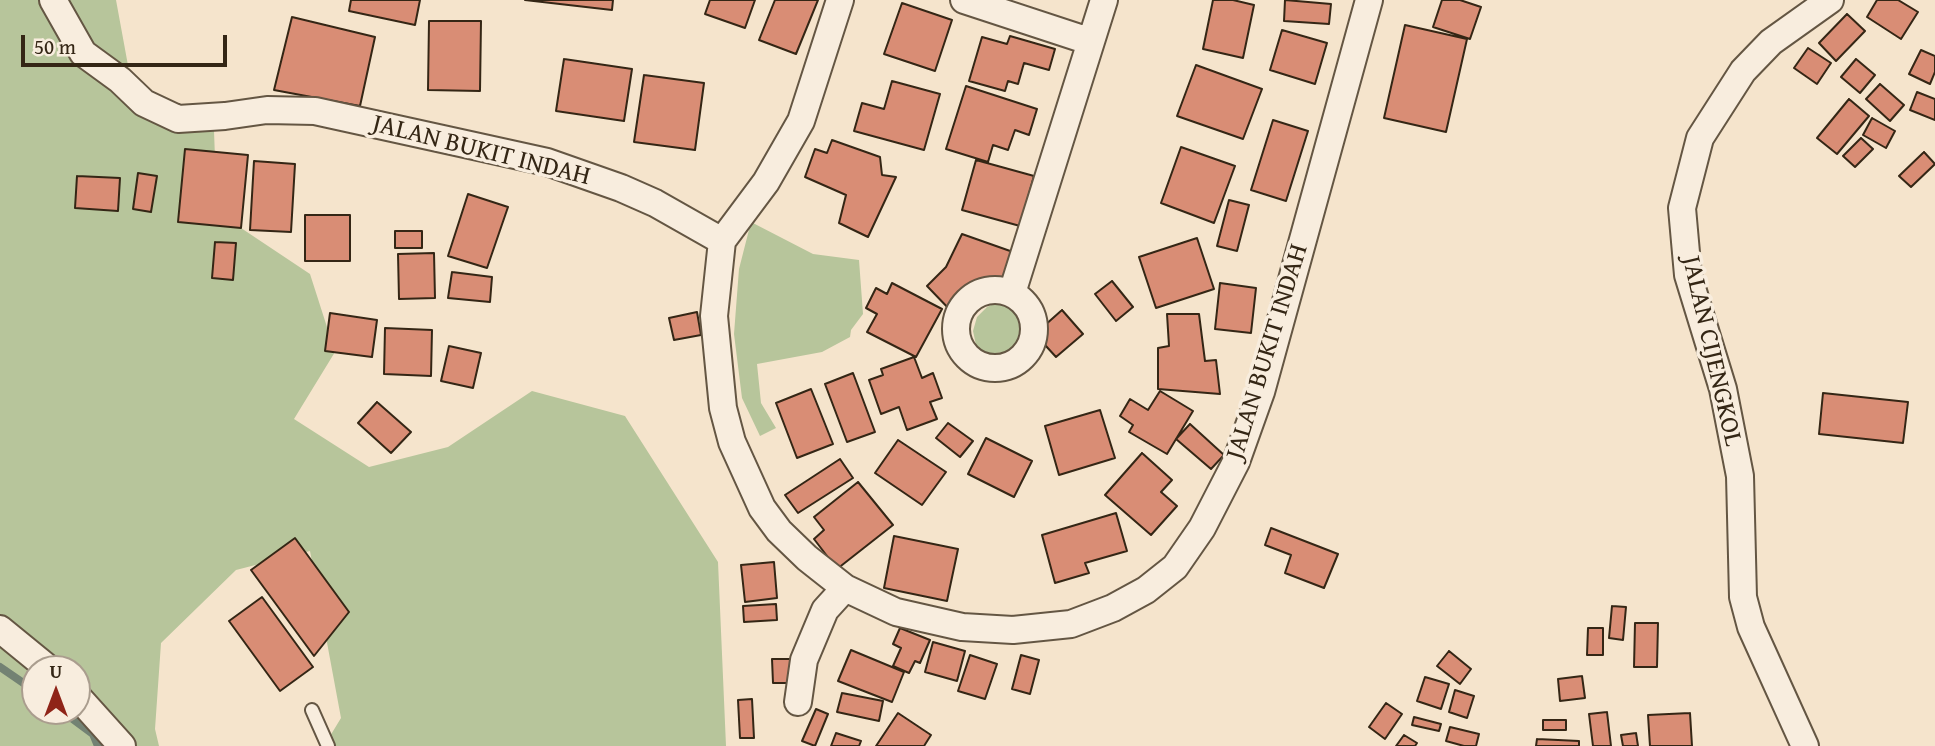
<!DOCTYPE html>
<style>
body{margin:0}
#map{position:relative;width:1935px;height:746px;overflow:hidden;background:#f5e4cc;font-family:"Gentium Book Plus",serif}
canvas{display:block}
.north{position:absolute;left:21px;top:655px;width:70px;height:70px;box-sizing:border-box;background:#f8edde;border:2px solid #aa9d8e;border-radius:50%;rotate:0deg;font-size:19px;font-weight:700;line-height:28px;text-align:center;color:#342615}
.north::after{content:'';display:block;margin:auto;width:24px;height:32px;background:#8f2418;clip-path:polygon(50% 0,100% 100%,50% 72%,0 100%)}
.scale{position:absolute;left:21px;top:35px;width:206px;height:32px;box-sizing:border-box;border:4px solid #342615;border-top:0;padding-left:9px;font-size:21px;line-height:24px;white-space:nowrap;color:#342615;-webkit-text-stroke:5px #f8edde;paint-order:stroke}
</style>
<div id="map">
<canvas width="1935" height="746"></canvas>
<div class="north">U</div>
<div class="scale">50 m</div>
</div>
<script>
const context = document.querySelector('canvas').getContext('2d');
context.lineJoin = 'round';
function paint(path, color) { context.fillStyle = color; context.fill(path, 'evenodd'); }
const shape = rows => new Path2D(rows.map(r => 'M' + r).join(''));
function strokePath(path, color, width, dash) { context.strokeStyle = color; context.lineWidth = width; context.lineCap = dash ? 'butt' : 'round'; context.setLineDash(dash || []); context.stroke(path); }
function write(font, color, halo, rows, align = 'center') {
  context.font = font + ' "Gentium Book Plus",serif'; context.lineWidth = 7; context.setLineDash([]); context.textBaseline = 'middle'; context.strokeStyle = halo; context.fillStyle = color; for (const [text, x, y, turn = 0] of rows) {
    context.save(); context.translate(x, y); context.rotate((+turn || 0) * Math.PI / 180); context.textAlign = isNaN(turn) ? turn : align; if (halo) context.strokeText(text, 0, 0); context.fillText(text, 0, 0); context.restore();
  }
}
paint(shape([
 [0,0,116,0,136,109,214,131,217,212,310,274,335,352,294,419,369,467,448,447,532,391,625,416,718,562,726,746,324,746,341,718,310,551,236,570,161,643,155,729,159,746,0,746],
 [35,669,77,669,77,711,35,711],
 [751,222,813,254,859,260,863,314,851,330,850,337,822,352,757,364,761,403,776,428,760,436,742,398,734,334,739,269],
 [995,303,1007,304,1022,317,1025,325,1025,344,1016,351,986,354,976,345,973,331,977,317,987,307]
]), '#b7c59b');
strokePath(shape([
 [0,667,35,691],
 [62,711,93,734,98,746]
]), '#738273', 8);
const building = shape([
 [351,0,420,0,415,25,349,11,351,0],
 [525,0,613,0,612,10,525,0],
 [710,0,755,0,745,28,705,14,710,0],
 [775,0,818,0,796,54,759,40,775,0],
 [1213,0,1233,0,1254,5,1243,58,1203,49,1213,0],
 [1285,0,1331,4,1329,24,1284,21,1285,0],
 [1442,0,1460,0,1481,7,1470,39,1433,27,1442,0],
 [1877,0,1898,0,1918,12,1901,39,1867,17,1877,0],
 [902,3,952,20,935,71,884,54,902,3],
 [1847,14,1865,31,1836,61,1819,43,1847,14],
 [292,17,375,37,360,106,274,90,292,17],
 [429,21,481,21,480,91,428,90,429,21],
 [1405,25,1467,39,1446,132,1384,118,1405,25],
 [1282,30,1327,43,1315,84,1270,70,1282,30],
 [1010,36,1055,49,1049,70,1024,63,1018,84,1008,81,1005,91,969,81,982,37,1007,44,1010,36],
 [1808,48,1831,63,1817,84,1794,68,1808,48],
 [1921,50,1935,56,1935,72,1930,84,1909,74,1921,50],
 [564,59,632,69,624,121,556,111,564,59],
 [1856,59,1875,75,1860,93,1841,77,1856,59],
 [1196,65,1262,89,1243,139,1177,116,1196,65],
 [644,75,704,83,695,150,634,142,644,75],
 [892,81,940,94,924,150,854,131,862,103,884,109,892,81],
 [1880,84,1904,105,1890,121,1866,99,1880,84],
 [966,86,1037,109,1029,135,1015,130,1008,150,993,145,988,162,946,149,966,86],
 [1917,92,1935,99,1935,120,1910,110,1917,92],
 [1849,99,1869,116,1837,154,1817,138,1849,99],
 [1872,118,1895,131,1886,148,1863,135,1872,118],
 [1273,120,1308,131,1286,201,1251,190,1273,120],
 [1861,138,1873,149,1855,167,1843,156,1861,138],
 [832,140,880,157,882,175,896,177,868,237,839,223,846,195,805,177,815,149,827,153,832,140],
 [1181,147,1235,166,1214,223,1161,203,1181,147],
 [185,149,248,155,241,228,178,222,185,149],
 [1924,152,1935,164,1911,187,1899,176,1924,152],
 [976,160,1034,176,1020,226,962,210,976,160],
 [254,161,295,164,291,232,250,230,254,161],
 [138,173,157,176,151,212,133,209,138,173],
 [77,176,120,178,118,211,75,208,77,176],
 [468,194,508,207,487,268,448,256,468,194],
 [1229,200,1249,205,1237,251,1217,246,1229,200],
 [305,215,350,215,350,261,305,261,305,215],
 [395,231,422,231,422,248,395,248,395,231],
 [962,234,1013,252,999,287,982,283,953,313,927,286,946,267,962,234],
 [1197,238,1214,289,1156,308,1139,257,1197,238],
 [215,242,236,243,233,280,212,278,215,242],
 [434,253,435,298,399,299,398,254,434,253],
 [452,272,492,277,490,302,448,298,452,272],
 [1112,281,1133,307,1116,321,1095,294,1112,281],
 [892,283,942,309,916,357,867,332,877,314,866,308,876,288,887,294,892,283],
 [1220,283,1256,288,1251,333,1215,329,1220,283],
 [1062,310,1083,334,1056,357,1035,334,1062,310],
 [697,312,701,335,674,340,669,318,697,312],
 [330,313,377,320,372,357,325,351,330,313],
 [1167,314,1199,314,1205,361,1216,360,1220,394,1158,389,1158,348,1169,346,1167,314],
 [385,328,432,330,431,376,384,374,385,328],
 [449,346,481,353,473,388,441,381,449,346],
 [914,357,922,378,933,373,942,398,930,402,937,419,907,430,899,407,881,414,869,380,883,375,881,369,914,357],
 [853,373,875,432,847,442,825,384,853,373],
 [811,389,833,444,797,458,776,403,811,389],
 [1160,391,1193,411,1167,454,1129,432,1133,425,1120,416,1130,399,1148,410,1160,391],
 [1823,393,1908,402,1903,443,1819,434,1823,393],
 [377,402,411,432,391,453,358,423,377,402],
 [1100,410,1115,458,1059,475,1045,426,1100,410],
 [948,423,973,441,960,457,936,438,948,423],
 [1190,424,1224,455,1211,469,1176,439,1190,424],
 [986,438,1032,461,1014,497,968,474,986,438],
 [898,440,946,472,922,505,875,473,898,440],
 [1142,453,1172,480,1161,492,1177,506,1151,535,1105,495,1142,453],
 [840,459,853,478,798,513,785,495,840,459],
 [858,482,893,525,837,569,814,539,824,530,814,517,858,482],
 [1116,513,1127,551,1085,563,1089,573,1055,583,1042,535,1116,513],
 [1271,528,1338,554,1324,588,1285,573,1291,555,1265,545,1271,528],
 [894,536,958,549,947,601,884,588,894,536],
 [295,538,349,612,314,656,251,570,295,538],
 [774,562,777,598,745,602,741,565,774,562],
 [262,597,313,667,280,691,229,621,262,597],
 [776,604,777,620,744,622,743,606,776,604],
 [1612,606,1626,607,1623,640,1609,638,1612,606],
 [1635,623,1658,623,1657,667,1634,667,1635,623],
 [900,628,930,640,920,663,915,661,909,673,893,666,901,648,893,644,900,628],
 [1588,628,1603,628,1603,655,1587,655,1588,628],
 [933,642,965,651,957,681,925,672,933,642],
 [851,650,904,672,892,702,838,681,851,650],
 [1449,651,1471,669,1460,684,1437,666,1449,651],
 [970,655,997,664,985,699,958,691,970,655],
 [1021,655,1039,660,1030,694,1012,689,1021,655],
 [772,659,798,659,798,683,773,683,772,659],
 [1582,676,1585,698,1560,701,1558,679,1582,676],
 [1425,677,1449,684,1441,709,1417,701,1425,677],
 [1455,690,1474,696,1467,718,1449,712,1455,690],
 [842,693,883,701,879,721,837,712,842,693],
 [752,699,754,738,740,738,738,700,752,699],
 [1386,703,1402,714,1385,739,1369,727,1386,703],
 [816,709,828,714,815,746,802,741,816,709],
 [1607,712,1611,746,1593,746,1589,714,1607,712],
 [898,713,931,735,924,746,876,746,898,713],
 [1690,713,1692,746,1650,746,1648,715,1690,713],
 [1414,717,1441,724,1439,731,1412,725,1414,717],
 [1543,720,1566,720,1566,730,1543,730,1543,720],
 [1450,727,1479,734,1476,746,1464,746,1446,741,1450,727],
 [836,733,861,741,859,746,831,746,836,733],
 [1636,733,1638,746,1623,746,1621,735,1636,733],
 [1404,735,1417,743,1415,746,1396,746,1404,735],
 [1537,739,1579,741,1579,746,1536,746,1537,739]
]);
paint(building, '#d98d75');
strokePath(building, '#342615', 2);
const service = shape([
 [312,710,328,746]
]);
const minor = shape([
 [53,0,83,53,120,80,144,103,178,119,225,116,267,110,315,111,547,162,621,188,655,203,722,241],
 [964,0,1089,41],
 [722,241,714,316,723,408,732,442,762,508,779,531,807,558,845,588,896,612,962,627,1013,630,1071,624,1113,608,1146,590,1175,567,1202,528,1236,462,1261,392,1369,0],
 [722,241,766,182,801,121,840,0],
 '956 329a39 39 0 1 1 78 0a39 39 0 1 1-78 0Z',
 [1012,293,1104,0],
 [0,629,49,669],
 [77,696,122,746],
 [798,702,804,660,825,610,845,588],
 [1805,746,1751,627,1743,597,1740,476,1723,389,1688,275,1682,208,1700,138,1743,71,1771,42,1830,0]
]);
strokePath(service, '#645643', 16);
strokePath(minor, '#645643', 30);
strokePath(service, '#f8edde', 12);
strokePath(minor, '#f8edde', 26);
write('26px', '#342615', '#f8edde', [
 ["JALAN BUKIT INDAH",481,151,14],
 ["JALAN CIJENGKOL",1711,351,77],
 ["JALAN BUKIT INDAH",1268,352,-73]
]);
</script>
